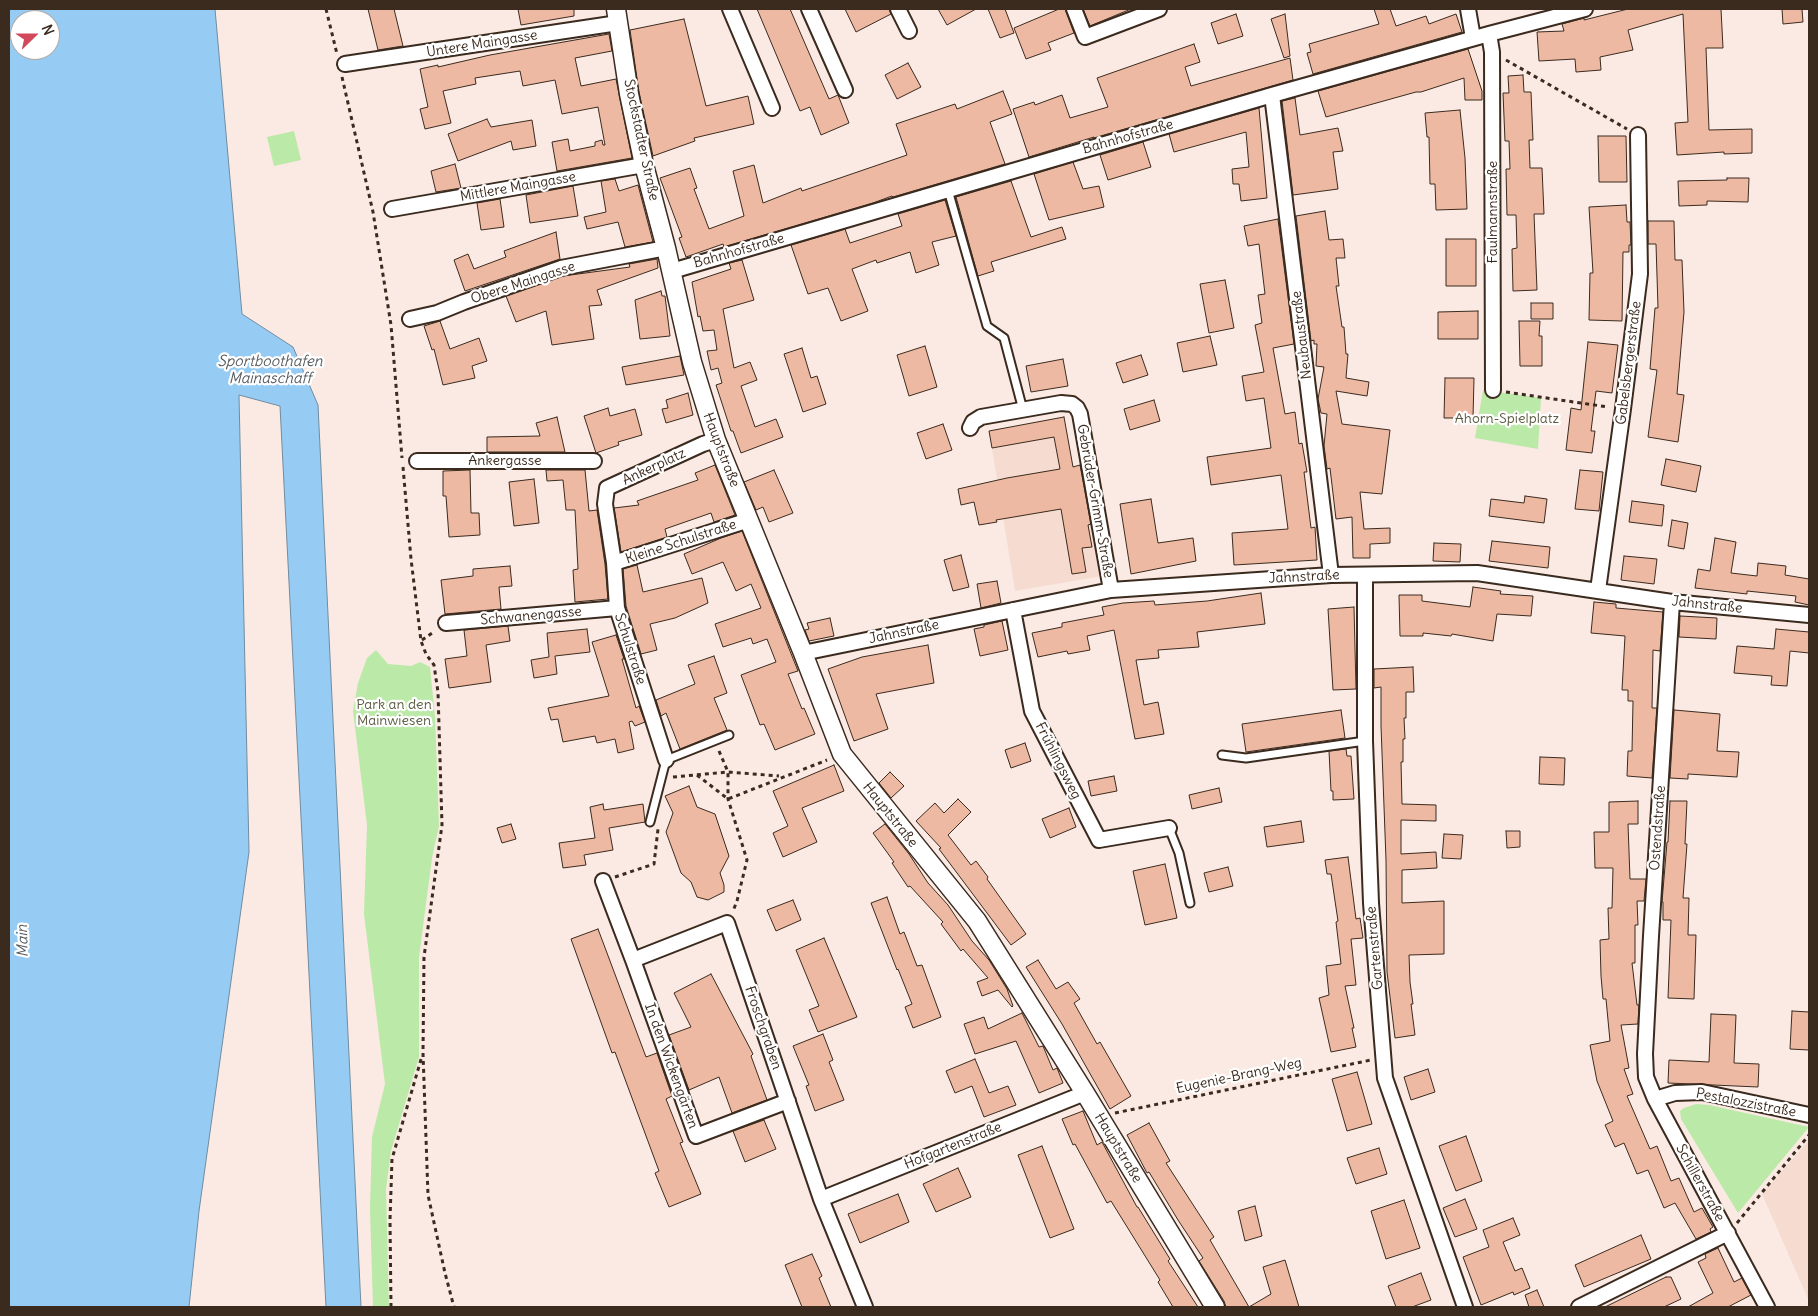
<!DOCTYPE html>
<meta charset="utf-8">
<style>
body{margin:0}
#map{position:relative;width:1818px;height:1316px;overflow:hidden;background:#faeae3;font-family:Delius,sans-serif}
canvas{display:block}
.frame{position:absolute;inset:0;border:10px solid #3b2a1e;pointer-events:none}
.north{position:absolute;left:10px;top:10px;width:50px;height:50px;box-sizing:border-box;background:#fff;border:1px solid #b1aaa5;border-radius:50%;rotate:68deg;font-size:14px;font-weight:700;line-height:20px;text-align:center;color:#3b2a1e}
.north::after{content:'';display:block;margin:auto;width:18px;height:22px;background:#d1495b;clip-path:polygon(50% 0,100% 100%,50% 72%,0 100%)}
</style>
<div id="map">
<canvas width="1818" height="1316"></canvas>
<div class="frame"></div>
<div class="north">N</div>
</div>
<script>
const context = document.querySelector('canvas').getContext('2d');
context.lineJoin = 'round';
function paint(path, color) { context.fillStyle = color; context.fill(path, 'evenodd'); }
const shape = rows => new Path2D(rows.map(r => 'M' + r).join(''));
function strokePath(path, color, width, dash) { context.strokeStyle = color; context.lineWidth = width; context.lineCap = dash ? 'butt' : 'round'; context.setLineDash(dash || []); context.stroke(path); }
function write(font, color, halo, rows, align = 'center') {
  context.font = font + ' Delius,sans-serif'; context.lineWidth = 4.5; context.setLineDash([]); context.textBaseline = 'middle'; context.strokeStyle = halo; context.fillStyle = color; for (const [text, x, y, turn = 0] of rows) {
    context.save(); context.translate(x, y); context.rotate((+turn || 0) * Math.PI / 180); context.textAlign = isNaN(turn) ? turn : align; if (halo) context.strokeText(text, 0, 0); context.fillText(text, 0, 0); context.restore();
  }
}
paint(shape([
 [1054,437,1060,469,1083,465,1102,576,1015,591,992,448],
 [1809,1140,1809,1301,1762,1194]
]), '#f6dbd0');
paint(shape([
 [294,131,301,160,274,166,267,137],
 [1483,390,1541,398,1538,449,1475,438],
 [376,650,388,664,411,666,420,662,430,667,435,717,439,826,432,858,419,957,419,1057,391,1151,386,1189,389,1307,373,1307,370,1209,372,1137,385,1084,364,914,367,825,353,711,358,683,367,658],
 [1696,1104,1709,1105,1809,1127,1738,1213,1681,1119,1680,1111,1684,1108]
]), '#bbe9a7');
const water = shape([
 [9,9,215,9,242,314,293,347,318,405,361,1307,326,1307,280,406,239,395,249,852,199,1211,189,1307,9,1307,9,9],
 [20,20,50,20,50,50,20,50,20,20]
]);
paint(water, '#96ccf4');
strokePath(water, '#728b9e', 1);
const building = shape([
 [368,9,394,9,403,46,378,50,368,9],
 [518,9,574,9,574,16,521,25,518,9],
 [757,9,790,9,829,99,838,95,849,123,821,135,810,107,800,111,757,9],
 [845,9,889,9,891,14,856,32,845,9],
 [938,9,976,9,947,25,938,9],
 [988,9,1005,9,1014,33,1000,38,988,9],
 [1059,9,1065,9,1074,33,1048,43,1051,50,1026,59,1014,28,1059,9],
 [1083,9,1131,9,1090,26,1083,9],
 [1374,9,1390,9,1396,26,1426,16,1429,24,1456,14,1462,32,1313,74,1307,53,1311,52,1309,44,1379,24,1374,9],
 [1628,9,1721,9,1723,48,1706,48,1709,130,1752,129,1752,153,1724,154,1724,152,1677,155,1675,123,1688,122,1683,14,1628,30,1633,50,1600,57,1601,70,1576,72,1575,59,1539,61,1537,32,1564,31,1562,24,1584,18,1584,20,1628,9],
 [1782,9,1802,9,1803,22,1783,24,1782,9],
 [1236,14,1243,36,1218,44,1211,23,1236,14],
 [1285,14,1290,56,1284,58,1271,19,1285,14],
 [684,19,706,106,748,96,754,124,694,138,695,141,653,156,639,92,630,30,684,19],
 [609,34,612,51,575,58,581,86,616,79,632,158,557,171,552,142,568,139,570,151,595,146,595,142,602,140,603,145,605,145,598,107,562,114,555,80,523,86,520,71,475,78,476,84,443,91,451,123,425,129,420,109,428,107,420,69,438,65,438,67,490,55,609,34],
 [1194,44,1200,62,1185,67,1191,86,1290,58,1293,80,1094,138,1094,137,1029,157,1013,109,1034,102,1035,105,1062,95,1070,118,1108,107,1097,78,1194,44],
 [1468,49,1482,91,1482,100,1465,100,1464,78,1421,92,1416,92,1326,117,1318,91,1468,49],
 [908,63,921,87,897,99,885,75,908,63],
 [1523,75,1524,92,1531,92,1533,140,1529,140,1530,168,1542,168,1544,214,1534,214,1537,290,1513,291,1512,249,1517,248,1516,215,1507,215,1506,169,1510,169,1509,141,1505,141,1503,93,1509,93,1508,76,1523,75],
 [1003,91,1012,114,990,122,1005,164,893,197,892,196,873,203,724,247,723,244,686,257,679,238,682,237,660,178,690,168,697,188,694,189,709,229,744,216,733,171,754,165,763,203,801,188,802,191,907,155,896,124,955,104,957,109,1003,91],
 [1295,98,1300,135,1338,128,1343,151,1333,152,1338,189,1293,195,1282,101,1295,98],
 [1259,108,1267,198,1241,201,1239,184,1233,184,1232,169,1249,167,1246,132,1174,152,1169,134,1259,108],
 [1460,110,1465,158,1467,209,1436,210,1435,184,1430,184,1429,137,1427,137,1425,113,1460,110],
 [487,119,491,127,532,120,536,146,513,150,511,141,458,161,448,134,487,119],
 [1598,136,1626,136,1627,182,1599,182,1598,136],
 [1143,142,1151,167,1108,180,1100,155,1143,142],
 [1073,162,1083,189,1099,186,1104,207,1049,220,1034,174,1073,162],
 [455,164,461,188,436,192,431,171,455,164],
 [1727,178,1749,178,1748,202,1707,201,1707,205,1679,206,1678,181,1727,180,1727,178],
 [615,179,619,191,638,185,653,242,625,247,618,222,587,229,584,217,606,212,601,181,615,179],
 [1011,181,1031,237,1062,227,1066,239,991,262,994,271,978,276,956,197,1011,181],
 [573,186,578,216,530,223,526,195,573,186],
 [500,199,504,227,481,230,477,203,500,199],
 [945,200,956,236,932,242,939,265,916,273,910,252,877,263,876,260,852,269,868,311,841,321,828,288,808,294,791,245,845,229,850,243,902,226,898,214,945,200],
 [1626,205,1627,222,1630,222,1631,245,1629,245,1629,252,1623,252,1622,321,1589,320,1590,273,1593,273,1589,207,1626,205],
 [1325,211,1329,240,1343,239,1345,258,1336,258,1339,286,1336,286,1342,327,1344,327,1346,354,1348,354,1346,378,1369,382,1367,396,1336,391,1342,424,1390,430,1382,494,1360,492,1364,529,1390,528,1390,543,1370,544,1370,558,1353,558,1352,517,1336,519,1330,468,1327,469,1324,446,1327,414,1321,413,1318,399,1324,367,1316,366,1317,344,1314,344,1314,340,1311,341,1296,216,1325,211],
 [1278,219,1294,344,1273,348,1285,414,1295,412,1299,444,1302,443,1307,472,1304,472,1311,528,1315,527,1317,560,1234,565,1232,533,1288,529,1281,475,1211,485,1207,457,1271,448,1264,398,1246,401,1242,376,1264,372,1255,325,1262,323,1258,295,1265,294,1259,244,1248,246,1244,226,1278,219],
 [1648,221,1674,221,1675,260,1682,260,1684,312,1677,394,1684,395,1678,442,1648,437,1657,370,1650,369,1655,308,1658,308,1656,244,1648,244,1648,221],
 [556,232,560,259,465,291,454,260,468,254,474,269,506,257,504,251,556,232],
 [1446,239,1476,239,1476,286,1446,286,1446,239],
 [657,259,658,268,597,290,602,305,589,306,594,339,552,345,546,311,516,322,506,296,563,276,630,267,629,264,657,259],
 [742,260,754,300,723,309,734,368,750,362,757,380,741,386,755,427,776,419,783,437,741,453,733,431,731,431,716,385,722,383,718,368,711,370,707,351,717,350,714,330,703,331,700,316,698,317,692,282,731,269,729,263,742,260],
 [1225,280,1234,328,1209,333,1200,284,1225,280],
 [661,291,662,296,665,296,670,336,640,339,635,300,661,291],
 [1531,303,1553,303,1553,319,1531,319,1531,303],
 [1478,311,1478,339,1438,339,1438,312,1478,311],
 [440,321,450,349,479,338,487,361,472,366,475,378,443,385,434,349,432,350,424,326,440,321],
 [1519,321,1540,321,1539,336,1542,336,1542,366,1520,366,1519,321],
 [1210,336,1217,365,1183,372,1177,343,1210,336],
 [1588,342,1618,345,1612,393,1596,391,1591,431,1595,431,1592,453,1566,450,1571,408,1581,410,1588,342],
 [925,346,937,387,909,396,897,355,925,346],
 [802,348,811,378,817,376,826,404,803,412,784,354,802,348],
 [1141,355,1148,375,1123,383,1116,363,1141,355],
 [680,356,684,375,626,385,622,367,680,356],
 [1063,359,1068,386,1031,392,1026,366,1063,359],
 [1445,378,1474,378,1473,418,1444,418,1445,378],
 [688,393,693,415,666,423,662,409,668,408,666,400,688,393],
 [1154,400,1160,421,1130,430,1124,409,1154,400],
 [608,408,610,416,635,409,642,435,618,442,619,445,596,453,584,416,608,408],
 [557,417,565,452,487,452,487,437,540,436,536,423,557,417],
 [1064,417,1073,467,1080,465,1091,524,1088,525,1092,547,1082,548,1086,572,1072,574,1061,509,996,520,997,522,979,525,974,502,961,505,958,489,1007,478,1060,469,1054,437,992,448,989,431,1064,417],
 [943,424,952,450,926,459,917,433,943,424],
 [1666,459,1701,466,1696,492,1661,485,1666,459],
 [715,465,735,515,714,522,711,513,665,529,667,537,621,552,614,508,639,505,637,501,698,480,695,473,715,465],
 [470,470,471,513,479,513,480,535,449,537,446,496,443,496,443,471,470,470],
 [546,470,585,470,589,511,597,510,605,564,608,599,575,602,573,570,578,569,575,510,566,510,563,480,547,481,546,470],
 [774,470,793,513,769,522,763,507,756,510,744,482,774,470],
 [1580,470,1603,472,1599,511,1575,509,1580,470],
 [534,479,539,523,514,526,509,482,534,479],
 [1525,496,1547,499,1544,523,1489,516,1491,499,1524,503,1525,496],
 [1151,499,1158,543,1193,538,1196,561,1131,574,1120,504,1151,499],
 [1632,501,1664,505,1662,526,1629,522,1632,501],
 [1672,520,1688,523,1684,549,1668,546,1672,520],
 [742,531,798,671,788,674,802,709,804,708,815,734,775,750,764,724,760,725,741,675,776,662,767,639,753,644,751,638,723,647,715,624,761,608,751,584,736,591,723,562,692,574,684,554,721,538,742,531],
 [1715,538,1736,542,1731,573,1757,576,1758,563,1786,566,1785,575,1809,579,1809,605,1795,602,1796,596,1747,591,1747,594,1695,588,1698,569,1710,571,1715,538],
 [1492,541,1550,547,1548,568,1489,561,1492,541],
 [1434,543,1461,544,1460,562,1433,561,1434,543],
 [961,555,969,587,953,591,944,560,961,555],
 [1624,556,1657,559,1654,584,1621,580,1624,556],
 [637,565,643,592,702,578,708,603,675,618,650,624,657,650,641,654,626,606,623,569,637,565],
 [510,566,512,586,499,587,501,609,445,614,441,580,473,576,473,569,510,566],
 [997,581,1001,603,981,608,977,584,997,581],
 [1473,587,1501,591,1500,594,1533,596,1531,616,1497,614,1493,641,1452,634,1451,636,1423,633,1423,636,1400,636,1399,595,1422,595,1422,601,1470,607,1473,587],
 [1261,593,1265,624,1197,632,1199,647,1158,650,1159,658,1136,660,1144,705,1158,702,1164,734,1135,739,1114,630,1087,636,1090,650,1068,654,1067,651,1038,657,1032,633,1062,627,1062,623,1104,615,1102,607,1123,603,1154,601,1155,605,1207,601,1261,593],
 [1594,602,1616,604,1616,608,1663,612,1660,651,1653,650,1652,708,1657,708,1652,778,1627,776,1628,751,1632,751,1633,701,1628,701,1628,690,1622,690,1625,636,1591,633,1594,602],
 [1354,607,1356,689,1333,690,1328,609,1354,607],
 [1680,616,1717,618,1716,639,1679,637,1680,616],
 [830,618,834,636,809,641,805,630,809,629,807,623,830,618],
 [1002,621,1008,650,980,656,974,629,984,627,984,625,1002,621],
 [508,626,510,641,486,645,491,682,449,688,445,659,467,656,464,630,508,626],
 [587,629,590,652,555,656,557,674,534,678,531,660,549,657,547,633,587,629],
 [1776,629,1809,632,1809,653,1790,651,1787,686,1771,685,1772,676,1734,673,1737,646,1774,649,1776,629],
 [616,635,624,659,622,659,636,708,639,706,645,722,635,726,632,721,629,722,634,749,618,753,615,739,597,743,595,736,563,742,558,719,551,720,548,708,609,696,592,642,616,635],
 [928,645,934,683,876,694,888,729,854,741,828,669,862,657,928,645],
 [714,656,727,693,714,698,727,730,680,749,666,713,661,716,656,700,695,684,688,665,714,656],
 [1413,667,1414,692,1406,692,1406,718,1404,718,1405,739,1403,739,1403,762,1401,762,1402,804,1436,805,1436,821,1401,820,1401,854,1436,852,1437,868,1402,870,1402,903,1444,901,1444,954,1409,955,1410,982,1413,1004,1411,1004,1415,1035,1395,1038,1387,972,1386,860,1381,726,1381,687,1374,688,1374,669,1413,667],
 [1341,710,1345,738,1246,752,1242,724,1341,710],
 [1674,710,1720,714,1717,751,1739,752,1737,777,1688,774,1688,779,1670,778,1674,710],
 [1025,743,1031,761,1011,768,1005,750,1025,743],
 [1346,749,1347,756,1351,756,1354,799,1333,800,1333,791,1331,791,1329,751,1346,749],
 [1540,757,1565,758,1564,785,1539,784,1540,757],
 [834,765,844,791,802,808,817,842,783,857,773,833,788,826,773,791,834,765],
 [890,772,904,786,891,798,879,783,890,772],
 [1114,776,1117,791,1091,796,1088,781,1114,776],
 [689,786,697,807,715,814,729,856,720,873,724,885,724,892,708,900,697,897,691,882,681,873,666,832,673,813,665,796,689,786],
 [1219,788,1222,802,1192,809,1189,795,1219,788],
 [958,799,971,812,948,835,971,865,976,861,988,877,987,879,1026,934,1011,945,939,849,941,848,916,821,935,803,944,813,958,799],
 [1638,801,1638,824,1628,824,1630,879,1646,879,1644,901,1637,901,1638,925,1635,925,1635,963,1632,963,1637,1005,1639,1005,1638,1024,1621,1025,1629,1068,1624,1069,1633,1094,1627,1096,1650,1149,1657,1146,1671,1181,1679,1178,1694,1212,1702,1208,1713,1227,1710,1229,1711,1232,1696,1239,1675,1203,1664,1208,1648,1170,1637,1174,1624,1143,1615,1147,1605,1125,1613,1121,1597,1081,1590,1045,1610,1041,1606,999,1603,999,1601,976,1600,940,1609,939,1608,908,1612,908,1613,868,1595,868,1594,832,1609,832,1609,802,1638,801],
 [1670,801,1687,801,1685,844,1687,844,1683,898,1689,898,1688,935,1696,935,1694,999,1668,998,1671,920,1663,920,1663,902,1662,902,1667,842,1668,842,1670,801],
 [603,804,604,810,643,804,645,822,609,828,613,850,584,855,586,865,563,868,559,843,595,838,590,807,603,804],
 [1069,808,1076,827,1050,838,1042,819,1069,808],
 [1301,821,1304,842,1267,847,1264,827,1301,821],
 [511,824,516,839,502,843,497,828,511,824],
 [885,824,909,854,928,883,948,905,972,941,989,960,1007,989,1013,1006,1012,1007,998,990,982,996,977,982,988,978,963,949,961,951,941,924,943,922,910,886,908,887,892,863,894,862,873,833,885,824],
 [1506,831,1520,831,1520,847,1507,848,1506,831],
 [1444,834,1463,835,1461,859,1442,858,1444,834],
 [1348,857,1356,919,1360,918,1363,938,1351,939,1356,985,1345,986,1354,1028,1352,1028,1356,1047,1331,1052,1319,998,1329,995,1326,966,1341,964,1336,922,1338,921,1331,874,1327,874,1325,860,1348,857],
 [1165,864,1177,918,1145,925,1133,871,1165,864],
 [1228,867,1233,886,1209,892,1204,873,1228,867],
 [887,897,900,934,904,932,917,966,922,965,941,1017,913,1028,905,1007,912,1004,898,969,897,970,871,903,887,897],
 [793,900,801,920,776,931,767,910,793,900],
 [598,929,646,1057,657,1053,672,1096,666,1099,683,1142,680,1143,701,1194,669,1207,655,1173,659,1171,639,1117,615,1052,612,1053,571,939,598,929],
 [824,938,857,1017,818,1032,809,1010,819,1006,796,950,824,938],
 [1038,960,1056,989,1068,982,1080,999,1074,1003,1097,1044,1100,1042,1131,1096,1110,1109,1062,1024,1026,967,1038,960],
 [711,974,753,1054,751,1056,767,1100,732,1113,719,1077,689,1090,669,1035,691,1027,674,993,711,974],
 [1792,1011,1809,1012,1809,1050,1790,1049,1792,1011],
 [1022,1013,1039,1047,1043,1046,1053,1070,1057,1068,1063,1083,1039,1093,1016,1041,975,1054,964,1024,984,1017,988,1029,1022,1013],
 [1711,1014,1736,1015,1734,1063,1759,1064,1758,1087,1668,1083,1669,1060,1709,1062,1711,1014],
 [823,1034,833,1060,829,1062,844,1100,815,1111,806,1086,809,1085,793,1046,823,1034],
 [975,1059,989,1093,1008,1086,1016,1105,984,1117,972,1086,955,1093,946,1071,975,1059],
 [1428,1069,1435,1092,1411,1100,1404,1077,1428,1069],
 [1357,1072,1372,1124,1347,1131,1332,1079,1357,1072],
 [1083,1111,1097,1145,1102,1142,1137,1207,1138,1207,1170,1259,1168,1261,1198,1307,1173,1307,1158,1282,1160,1280,1111,1201,1107,1203,1075,1144,1073,1145,1062,1119,1083,1111],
 [764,1120,776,1149,745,1162,733,1131,764,1120],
 [1149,1123,1170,1161,1166,1163,1214,1237,1210,1240,1249,1307,1271,1294,1263,1267,1285,1260,1299,1307,1226,1307,1224,1301,1199,1261,1203,1258,1178,1220,1149,1172,1147,1173,1127,1135,1149,1123],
 [1466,1136,1482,1181,1456,1191,1439,1146,1466,1136],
 [1042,1146,1074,1229,1050,1238,1018,1155,1042,1146],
 [1379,1148,1387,1174,1356,1184,1347,1158,1379,1148],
 [958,1168,971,1197,936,1212,923,1184,958,1168],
 [898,1194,909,1222,860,1243,848,1214,898,1194],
 [1465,1199,1477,1229,1455,1237,1443,1208,1465,1199],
 [1404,1200,1420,1248,1386,1259,1371,1211,1404,1200],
 [1255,1206,1262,1236,1245,1241,1238,1211,1255,1206],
 [1513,1218,1520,1235,1503,1242,1515,1271,1522,1268,1530,1288,1514,1295,1513,1292,1481,1305,1463,1257,1489,1247,1483,1230,1513,1218],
 [1641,1235,1651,1259,1584,1287,1575,1265,1641,1235],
 [1718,1248,1734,1282,1742,1278,1751,1295,1728,1307,1688,1307,1713,1293,1698,1262,1706,1258,1705,1254,1718,1248],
 [812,1254,822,1276,819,1278,831,1307,802,1307,785,1265,812,1254],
 [1421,1273,1431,1300,1412,1307,1396,1307,1388,1286,1421,1273],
 [1666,1277,1671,1277,1681,1299,1664,1307,1605,1307,1666,1277],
 [1537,1290,1544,1307,1529,1307,1525,1295,1537,1290]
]);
paint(building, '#eeb9a2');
strokePath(building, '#3b2a1e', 1);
const service = shape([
 [948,190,987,326,1004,338,1023,410],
 [1222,755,1246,758,1365,741],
 [650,822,666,760,729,735],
 [1169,828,1179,853,1190,903]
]);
const minor = shape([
 [730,9,772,108],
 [809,9,845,90],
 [898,9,909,31],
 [1074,9,1085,37,1159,9],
 [1468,9,1473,38],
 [1489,34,1492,52,1493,390],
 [345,64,618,23],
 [1272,95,1331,575],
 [392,209,644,165],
 [672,271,1272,95,1489,34,1585,9],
 [410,319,437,313,464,302,561,268,666,248],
 [970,428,973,422,981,417,1061,403,1072,404,1077,408,1080,414,1111,590],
 [417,461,594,461],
 [614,563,749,520],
 [1365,575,1365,741,1371,903,1385,1078,1465,1307],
 [1598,590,1623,409,1640,274,1638,135],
 [1672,602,1651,936,1645,1054,1646,1077,1655,1099,1767,1307],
 [1013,610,1032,711,1099,840,1169,828],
 [446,623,617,608],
 [803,653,1111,590,1331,575,1477,573,1672,602,1809,615],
 [666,760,617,608,614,563,605,504,607,488,703,444,716,440],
 [603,881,633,960,727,923,821,1199,865,1307],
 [633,960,696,1136,788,1101],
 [1655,1099,1675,1093,1702,1092,1809,1115],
 [821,1199,1085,1093],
 [1579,1307,1728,1233]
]);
const tertiary = shape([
 [616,9,629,94,644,165,666,248,692,362,716,440,803,653,842,754,977,921,1085,1093,1215,1307]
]);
strokePath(service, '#3b2a1e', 11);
strokePath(minor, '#3b2a1e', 18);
strokePath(tertiary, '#3b2a1e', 21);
strokePath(shape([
 [326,9,337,54],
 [1506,60,1627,129],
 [342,77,373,212,391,325,402,458],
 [1506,392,1608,407],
 [403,467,411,559,421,641,426,654,434,665,438,692,442,825,424,957,423,1053,428,1195,445,1273,454,1307],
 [422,640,435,631],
 [719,751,728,772,728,799,747,860,737,901,733,911],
 [697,775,728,799,827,760],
 [673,777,728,772,779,776],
 [615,877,654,864,658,829],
 [1115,1113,1371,1060],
 [1737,1223,1809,1135],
 [391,1307,390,1220,392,1159,422,1056]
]), '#3b2a1e', 3, [4, 4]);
strokePath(service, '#fff', 7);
strokePath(minor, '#fff', 14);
strokePath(tertiary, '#fff', 18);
write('14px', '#3b2a1e', '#fff', [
 ["Untere Maingasse",482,44,-9],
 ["Bahnhofstraße",1128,137,-16],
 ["Stockstadter Straße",641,140,78],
 ["Mittlere Maingasse",518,187,-10],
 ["Faulmannstraße",1493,212,-90],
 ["Bahnhofstraße",739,251,-16],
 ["Obere Maingasse",523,283,-18],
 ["Neubaustraße",1302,335,-97],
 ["Gabelsbergerstraße",1629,363,-83],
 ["Hauptstraße",721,450,69],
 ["Ankergasse",505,461],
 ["Ankerplatz",654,467,-25],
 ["Gebrüder-Grimm-Straße",1095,501,80],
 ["Kleine Schulstraße",681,542,-18],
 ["Jahnstraße",1304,577,-3],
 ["Jahnstraße",1707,605,6],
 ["Schwanengasse",531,616,-5],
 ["Jahnstraße",904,632,-12],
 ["Schulstraße",630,649,72],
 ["Frühlingsweg",1058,761,63],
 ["Hauptstraße",890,815,51],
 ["Ostendstraße",1658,828,-86],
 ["Gartenstraße",1375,948,-95],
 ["Froschgraben",763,1028,71],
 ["In den Wickengärten",671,1066,70],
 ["Eugenie-Brang-Weg",1239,1076,-12],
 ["Pestalozzistraße",1746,1103,11],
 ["Hofgartenstraße",953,1146,-22],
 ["Hauptstraße",1118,1148,59],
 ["Schillerstraße",1700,1183,61]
]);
write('14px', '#5b5a40', '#fff', [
 ["Ahorn-Spielplatz",1507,419],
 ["Park an den",394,705],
 ["Mainwiesen",394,721]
]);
write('italic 15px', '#565b5e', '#fff', [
 ["Sportboothafen",270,362],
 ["Mainaschaff",270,379],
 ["Main",23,941,-92]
]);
</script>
